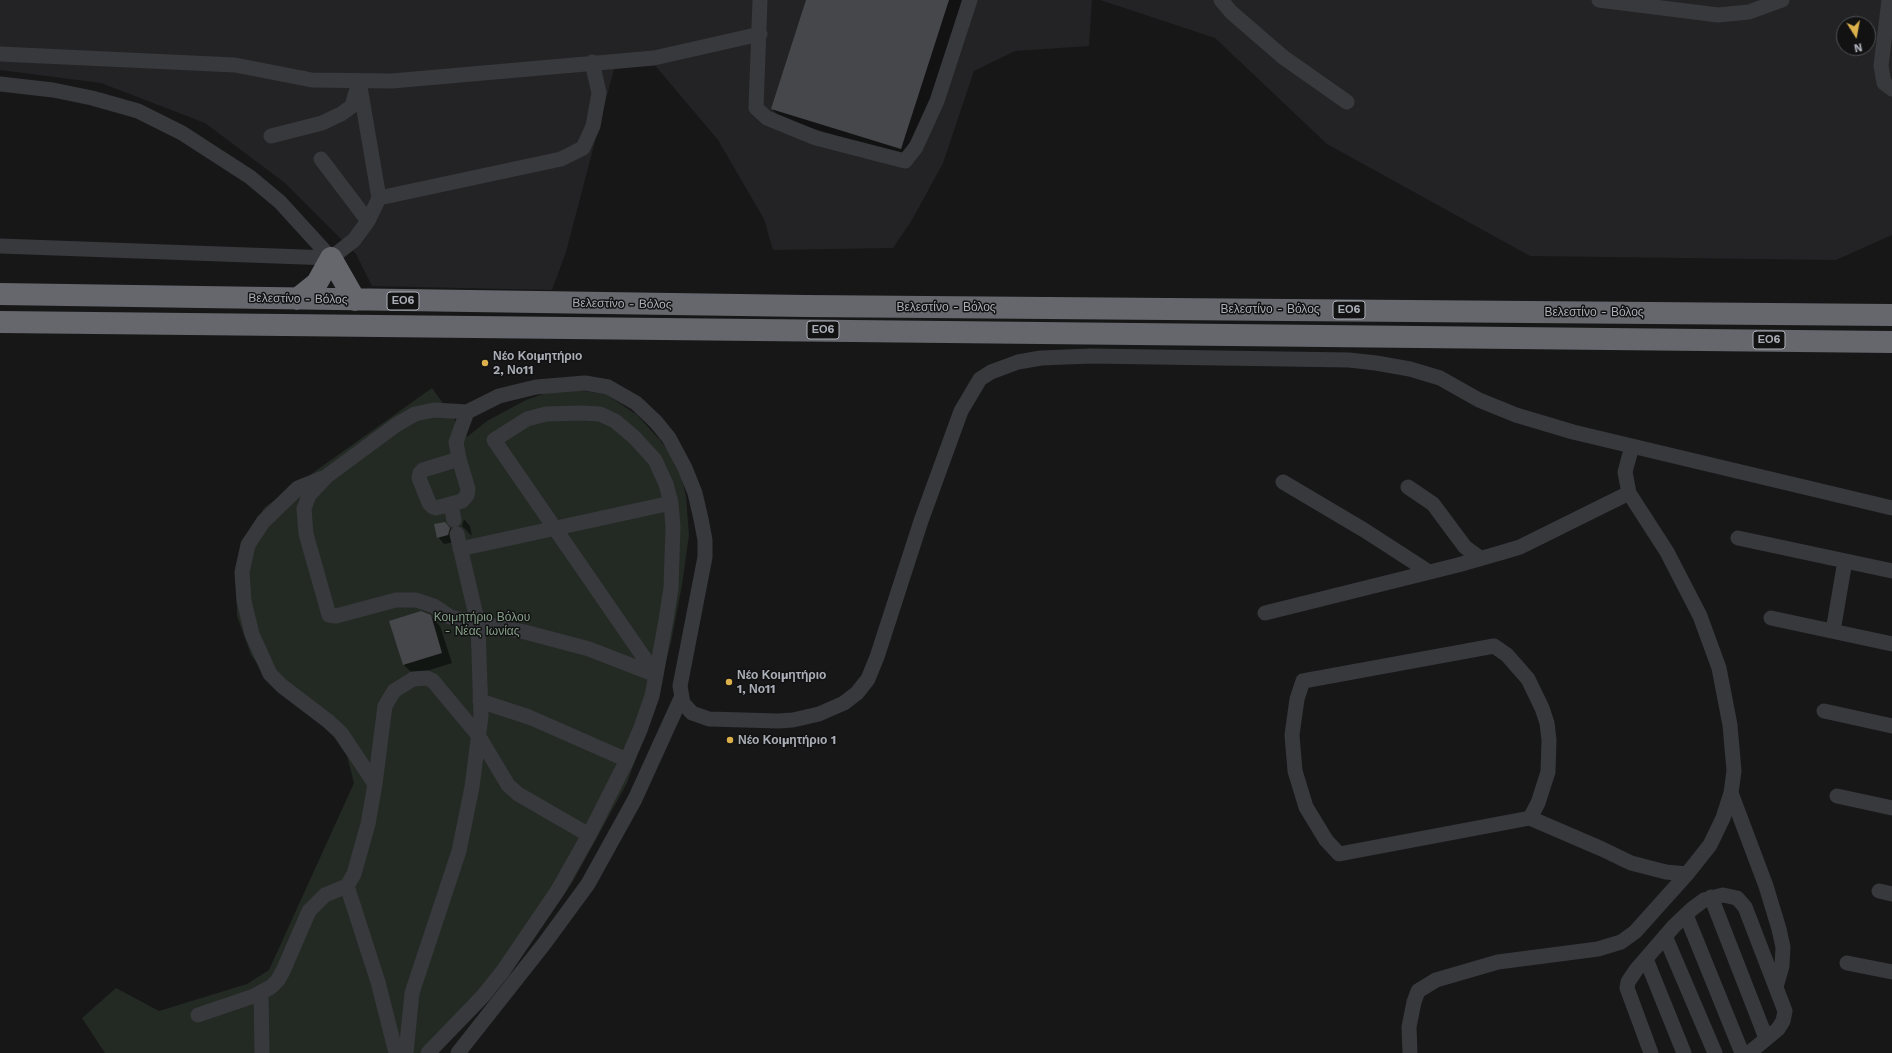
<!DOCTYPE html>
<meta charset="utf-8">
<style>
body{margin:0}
#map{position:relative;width:1892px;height:1053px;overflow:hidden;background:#171718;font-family:"Work Sans",sans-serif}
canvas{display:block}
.north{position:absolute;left:1836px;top:16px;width:40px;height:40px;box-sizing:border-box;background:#121213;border:1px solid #4f5054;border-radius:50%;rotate:169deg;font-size:11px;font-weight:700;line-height:16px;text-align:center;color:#aaaeb6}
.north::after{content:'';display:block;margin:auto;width:14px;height:18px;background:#dcb14b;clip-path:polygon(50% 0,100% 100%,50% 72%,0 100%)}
</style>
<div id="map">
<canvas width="1892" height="1053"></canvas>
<div class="north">N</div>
</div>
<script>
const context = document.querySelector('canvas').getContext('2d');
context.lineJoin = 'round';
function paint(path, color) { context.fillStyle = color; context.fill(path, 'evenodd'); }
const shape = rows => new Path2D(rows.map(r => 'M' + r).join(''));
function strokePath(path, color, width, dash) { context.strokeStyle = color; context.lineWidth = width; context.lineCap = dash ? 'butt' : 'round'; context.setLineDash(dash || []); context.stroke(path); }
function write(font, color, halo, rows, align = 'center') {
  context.font = font + ' "Work Sans",sans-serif'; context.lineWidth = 3; context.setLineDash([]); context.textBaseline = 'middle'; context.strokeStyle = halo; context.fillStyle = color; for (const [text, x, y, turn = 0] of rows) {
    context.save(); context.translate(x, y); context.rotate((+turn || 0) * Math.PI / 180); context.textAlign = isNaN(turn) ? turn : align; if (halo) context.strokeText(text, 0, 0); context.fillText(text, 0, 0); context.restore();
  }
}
paint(shape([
 [0,0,1092,0,1089,46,1015,51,974,71,943,163,912,220,893,248,773,250,764,219,718,140,653,63,614,69,566,252,552,290,372,286,356,254,285,183,205,123,101,83,0,70],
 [1100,0,1892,0,1892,235,1836,260,1530,256,1327,144,1215,38],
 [1844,24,1868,24,1868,48,1844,48]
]), '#232325');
paint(shape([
 [432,388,467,437,487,421,526,400,549,392,576,390,606,394,637,415,660,440,679,466,686,496,689,535,682,585,671,642,653,711,627,783,572,883,505,977,432,1053,105,1053,82,1018,116,988,159,1011,247,984,269,970,354,783,347,756,331,733,271,683,251,655,237,616,236,579,241,541,265,507]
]), '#232a24');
paint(shape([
 [807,0,962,0,912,159,782,119,772,109],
 [464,519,470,526,472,536,462,526],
 [445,523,452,530,455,542,444,544,438,537],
 [429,615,440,626,452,663,414,675,403,664]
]), '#0007');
paint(shape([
 [806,0,949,0,901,149,771,109],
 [445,522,450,528,448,535,437,538,434,524],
 [421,611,431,615,442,653,403,665,389,621]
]), '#46474a');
strokePath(shape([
 [760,0,756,108,767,118,816,138,905,161,916,147,937,101,970,0],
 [1221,0,1231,12,1283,57,1347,102],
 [1599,0,1718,15,1749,12,1782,0],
 [1889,0,1881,66,1884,83,1892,89],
 [0,54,235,65,312,80,392,81,654,58,760,34],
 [0,84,53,90,92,98,138,111,182,133,250,177,280,202,331,258],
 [271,136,322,123,341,114,352,106,358,85],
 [321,159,368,221],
 [379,198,561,159,583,148,593,126,599,93,592,62],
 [0,246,331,258,354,240,368,221,379,198,359,81],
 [459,459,468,489,467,495,462,501,436,508,433,507,429,503,419,478,420,473,423,470,459,459],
 [459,459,456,442,467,412],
 [323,478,298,488,263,522,248,545,242,572,244,601,252,634,270,674,282,686,328,721,341,733,375,784],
 [1283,482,1364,530,1429,572],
 [1408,487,1433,504,1465,547,1480,558],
 [451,504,454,520],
 [1738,538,1892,571],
 [460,549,671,503],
 [1265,613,1458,565,1500,553,1520,547,1629,493],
 [1771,618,1892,644],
 [1833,631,1845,561],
 [656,675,589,649,525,632,450,617,434,606,416,600,396,600,336,616,329,615,306,534,304,509,309,495,327,476,396,425,415,414,434,410,467,412,499,396,536,387,585,383,608,387,636,403,656,422,669,438,685,468,695,493,701,519,705,540,705,557,680,686,683,703,692,713,709,719,778,721,793,720,819,714,844,703,857,693,868,679,877,657,921,521,961,411,980,379,991,372,1018,362,1041,358,1091,356,1349,360,1376,363,1410,369,1440,378,1479,400,1516,415,1573,432,1892,508],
 [480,701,529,717,627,760],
 [1824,711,1892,726],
 [1731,793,1766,886,1779,929,1783,947,1782,966,1776,987],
 [1837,796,1892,808],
 [1530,818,1538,803,1548,772,1549,740,1547,723,1542,708,1528,679,1507,655,1494,646,1303,681,1297,699,1292,735,1295,771,1306,807,1326,840,1339,854,1530,818,1602,849,1631,863,1666,872,1687,874],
 [347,886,378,982,396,1053],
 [1879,891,1892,894],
 [1711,897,1766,1038],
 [1686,915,1742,1053],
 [1665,936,1715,1053],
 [1646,959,1684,1053],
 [1847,963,1892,972],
 [261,992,262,1053],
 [198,1015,254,996,271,987,278,980,283,971,309,911,325,895,347,886,354,874,368,824,375,784,385,706,394,691,413,679,427,678,433,681,478,735,508,785,518,794,589,835],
 [406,1053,412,993,459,851,472,787,481,716,478,624,457,534],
 [428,1053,483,996,503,971,558,890,589,835,627,760,640,730,652,696,656,675,666,620,671,588,673,527,671,503,666,484,655,460,634,437,615,421,600,414,581,413,546,414,527,419,494,440,656,675],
 [458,1053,544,944,588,884,635,799,681,698],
 [1410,1053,1409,1027,1414,1002,1418,991,1436,980,1498,962,1598,949,1621,942,1635,932,1687,874,1710,845,1723,818,1731,793,1734,771,1730,725,1719,668,1700,616,1667,552,1629,493,1625,472,1632,446],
 [1651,1053,1627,988,1628,982,1636,970,1674,926,1692,909,1704,900,1723,895,1737,898,1745,907,1785,1011,1783,1021,1778,1029,1749,1053]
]), '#38393d', 15);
strokePath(shape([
 [331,258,355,300],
 [0,294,806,306,1892,315],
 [297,299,317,283,331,258],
 [0,322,1892,342]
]), '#65676d', 22);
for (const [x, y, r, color] of [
 [485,363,4,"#dcb14b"],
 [729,682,4,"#dcb14b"],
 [730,740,4,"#dcb14b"]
]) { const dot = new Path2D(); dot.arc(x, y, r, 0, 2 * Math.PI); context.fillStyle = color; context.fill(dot); strokePath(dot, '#121213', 1.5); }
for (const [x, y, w] of [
 [403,301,32],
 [1349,310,32],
 [823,330,32],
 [1769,340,32]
]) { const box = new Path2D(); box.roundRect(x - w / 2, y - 9, w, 18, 3); context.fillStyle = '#121213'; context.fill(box); strokePath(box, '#aaaeb6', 1); }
write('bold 11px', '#aaaeb6', null, [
 ["ΕΟ6",403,301],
 ["ΕΟ6",1349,310],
 ["ΕΟ6",823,330],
 ["ΕΟ6",1769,340]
]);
write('12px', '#aaaeb6', '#121213', [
 ["Βελεστίνο - Βόλος",298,299,1],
 ["Βελεστίνο - Βόλος",622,304,1],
 ["Βελεστίνο - Βόλος",946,307],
 ["Βελεστίνο - Βόλος",1270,309],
 ["Βελεστίνο - Βόλος",1594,312]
]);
write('bold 12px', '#aaaeb6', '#121213', [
 ["Νέο Κοιμητήριο",493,356],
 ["2, Νο11",493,370],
 ["Νέο Κοιμητήριο",737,675],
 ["1, Νο11",737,689],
 ["Νέο Κοιμητήριο 1",738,740]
], 'left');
write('12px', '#849f87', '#121213', [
 ["Κοιμητήριο Βόλου",482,617],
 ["- Νέας Ιωνίας",482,631]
]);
</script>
